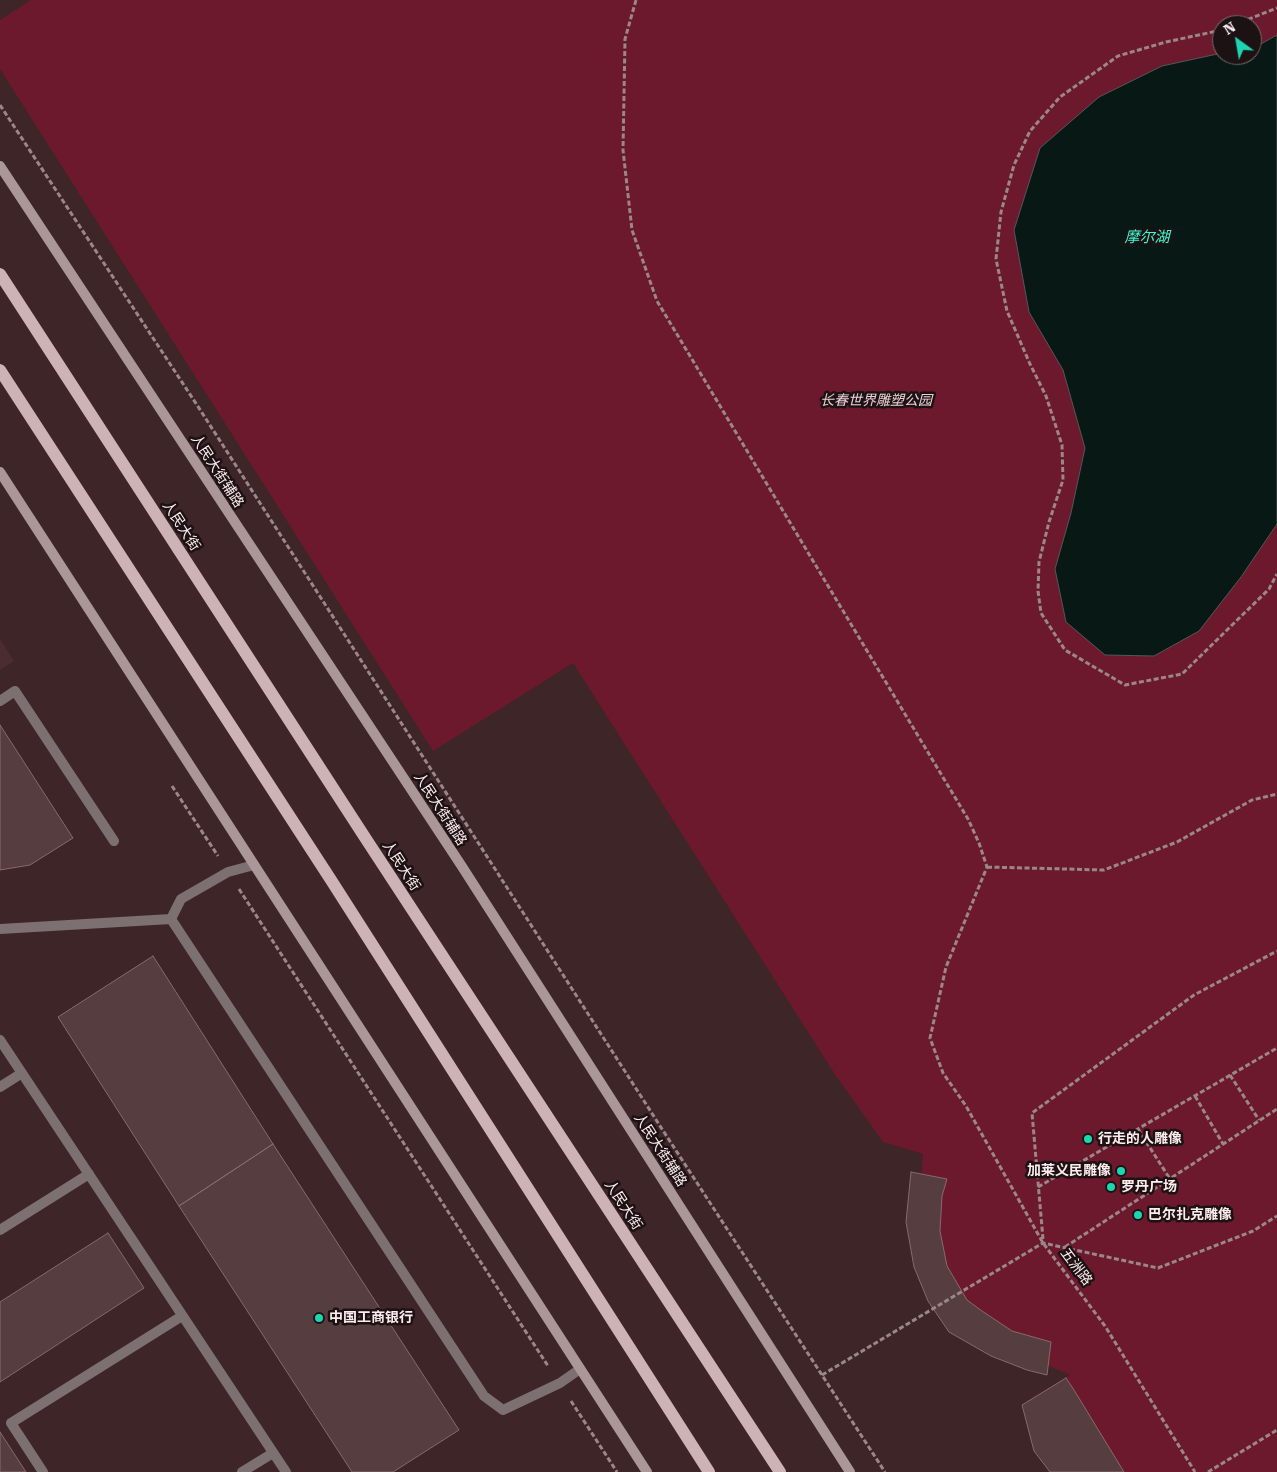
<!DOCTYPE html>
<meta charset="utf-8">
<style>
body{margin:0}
#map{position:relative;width:1277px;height:1472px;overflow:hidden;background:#3d2528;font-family:"Roboto Serif",serif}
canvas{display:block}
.north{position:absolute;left:1212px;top:15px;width:50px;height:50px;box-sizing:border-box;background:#1d1213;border:1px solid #77696a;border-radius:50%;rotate:328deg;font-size:14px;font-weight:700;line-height:20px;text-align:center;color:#fdeced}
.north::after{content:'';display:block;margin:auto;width:18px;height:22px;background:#1dd5b1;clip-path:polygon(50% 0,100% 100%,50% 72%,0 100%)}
</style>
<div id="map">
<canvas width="1277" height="1472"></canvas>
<div class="north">N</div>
</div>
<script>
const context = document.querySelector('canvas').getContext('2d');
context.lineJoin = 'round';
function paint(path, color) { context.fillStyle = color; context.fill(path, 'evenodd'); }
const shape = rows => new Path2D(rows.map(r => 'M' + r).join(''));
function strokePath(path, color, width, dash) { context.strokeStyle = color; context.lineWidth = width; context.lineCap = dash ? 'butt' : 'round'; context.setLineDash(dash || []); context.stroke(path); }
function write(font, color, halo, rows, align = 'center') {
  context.font = font + ' "Roboto Serif","Noto Sans SC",serif'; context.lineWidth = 5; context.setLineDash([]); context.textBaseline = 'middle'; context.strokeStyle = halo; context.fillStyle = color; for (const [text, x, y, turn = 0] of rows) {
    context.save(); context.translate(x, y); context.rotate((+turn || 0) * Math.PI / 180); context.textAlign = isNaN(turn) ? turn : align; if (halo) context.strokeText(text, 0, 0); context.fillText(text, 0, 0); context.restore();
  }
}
paint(shape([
 [0,639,14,661,0,670]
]), '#4b2c30');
paint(shape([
 [31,0,1277,0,1277,1472,1050,1472,1034,1451,1022,1405,1070,1375,1020,1353,968,1325,919,1206,923,1154,883,1142,834,1073,573,663,433,751,0,69,0,20],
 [1222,25,1252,25,1252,55,1222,55]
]), '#6c192d');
const water = shape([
 [1277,35,1277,524,1241,577,1199,631,1154,656,1105,655,1066,622,1055,569,1071,513,1085,448,1063,370,1029,312,1014,230,1040,148,1099,97,1162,66,1222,53,1222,55,1252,55,1252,47,1259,45,1277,35]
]);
paint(water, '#081915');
strokePath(water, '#525856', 1);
const building = shape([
 [0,725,73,838,30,865,0,870,0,725],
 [153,956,273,1144,179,1206,58,1017,153,956],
 [273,1144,459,1430,393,1472,352,1472,179,1206,273,1144],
 [911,1172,947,1179,942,1196,940,1231,947,1266,967,1300,982,1311,1012,1331,1051,1342,1047,1375,1027,1370,991,1356,949,1332,928,1301,914,1267,906,1222,911,1172],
 [108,1233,144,1288,0,1382,0,1302,108,1233],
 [1066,1378,1074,1390,1124,1472,1050,1472,1034,1451,1022,1405,1066,1378],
 [0,1432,26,1472,0,1472,0,1432]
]);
paint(building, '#563d3f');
strokePath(building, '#876a6d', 1);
strokePath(shape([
 [636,0,625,39,623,150,632,230,657,301,968,819,979,843,987,867,946,967,930,1038,943,1073,966,1106,1043,1243,1105,1326,1195,1472],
 [1234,25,1277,8],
 [1222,30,1166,42,1118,56,1060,97,1030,131,1014,165,1001,212,996,259,1007,311,1030,364,1046,396,1062,445,1063,480,1049,522,1039,562,1038,591,1041,613,1065,650,1125,685,1182,674,1269,589,1277,574],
 [0,105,197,405,662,1129,885,1472],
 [172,786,218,856],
 [987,867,1104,870,1177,842,1252,800,1277,794],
 [239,889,548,1366],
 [1230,1075,1259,1120],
 [1195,1096,1223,1144],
 [1138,1129,1170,1179],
 [1038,1187,1277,1048],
 [1043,1239,1032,1113,1194,995,1277,951],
 [1065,1247,1277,1109],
 [822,1375,1043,1243,1158,1268,1253,1231,1277,1216],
 [571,1401,617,1472],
 [1208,1472,1277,1430]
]), '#9b8789', 3, [5, 2.5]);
strokePath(shape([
 [0,701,15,691,114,841],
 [254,865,228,872,181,899,171,919,484,1396,503,1410,560,1383,580,1369],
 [0,929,171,919],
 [0,1040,286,1472],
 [0,1087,22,1073],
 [0,1230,89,1174],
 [43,1472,11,1423,182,1316],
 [242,1472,273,1453]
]), '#7d7071', 10);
strokePath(shape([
 [0,166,461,865,850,1472],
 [0,472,647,1472]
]), '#ab9698', 10);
strokePath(shape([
 [0,274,366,839,780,1472],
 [0,370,331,880,709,1472]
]), '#ceb3b6', 12);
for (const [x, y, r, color] of [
 [1088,1139,5,"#1dd5b1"],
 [1121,1171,5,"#1dd5b1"],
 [1111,1187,5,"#1dd5b1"],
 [1138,1215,5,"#1dd5b1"],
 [319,1318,5,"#1dd5b1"]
]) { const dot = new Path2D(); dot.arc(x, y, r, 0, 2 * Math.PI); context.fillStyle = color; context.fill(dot); strokePath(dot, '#1d1213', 2); }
write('italic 14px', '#edd1d4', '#1d1213', [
 ["长春世界雕塑公园",876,401]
]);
write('14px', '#fdeced', '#1d1213', [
 ["人民大街辅路",217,471,57],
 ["人民大街",181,526,57],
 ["人民大街辅路",440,809,57],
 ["人民大街",401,866,57],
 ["人民大街辅路",660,1150,57],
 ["人民大街",623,1205,57],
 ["五洲路",1076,1267,53]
]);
write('bold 14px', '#fdeced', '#1d1213', [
 ["行走的人雕像",1098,1139],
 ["加莱义民雕像",1111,1171,"right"],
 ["罗丹广场",1121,1187],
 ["巴尔扎克雕像",1148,1215],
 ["中国工商银行",329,1318]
], 'left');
write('italic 15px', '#3cfad2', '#1d1213', [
 ["摩尔湖",1147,238]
]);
</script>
